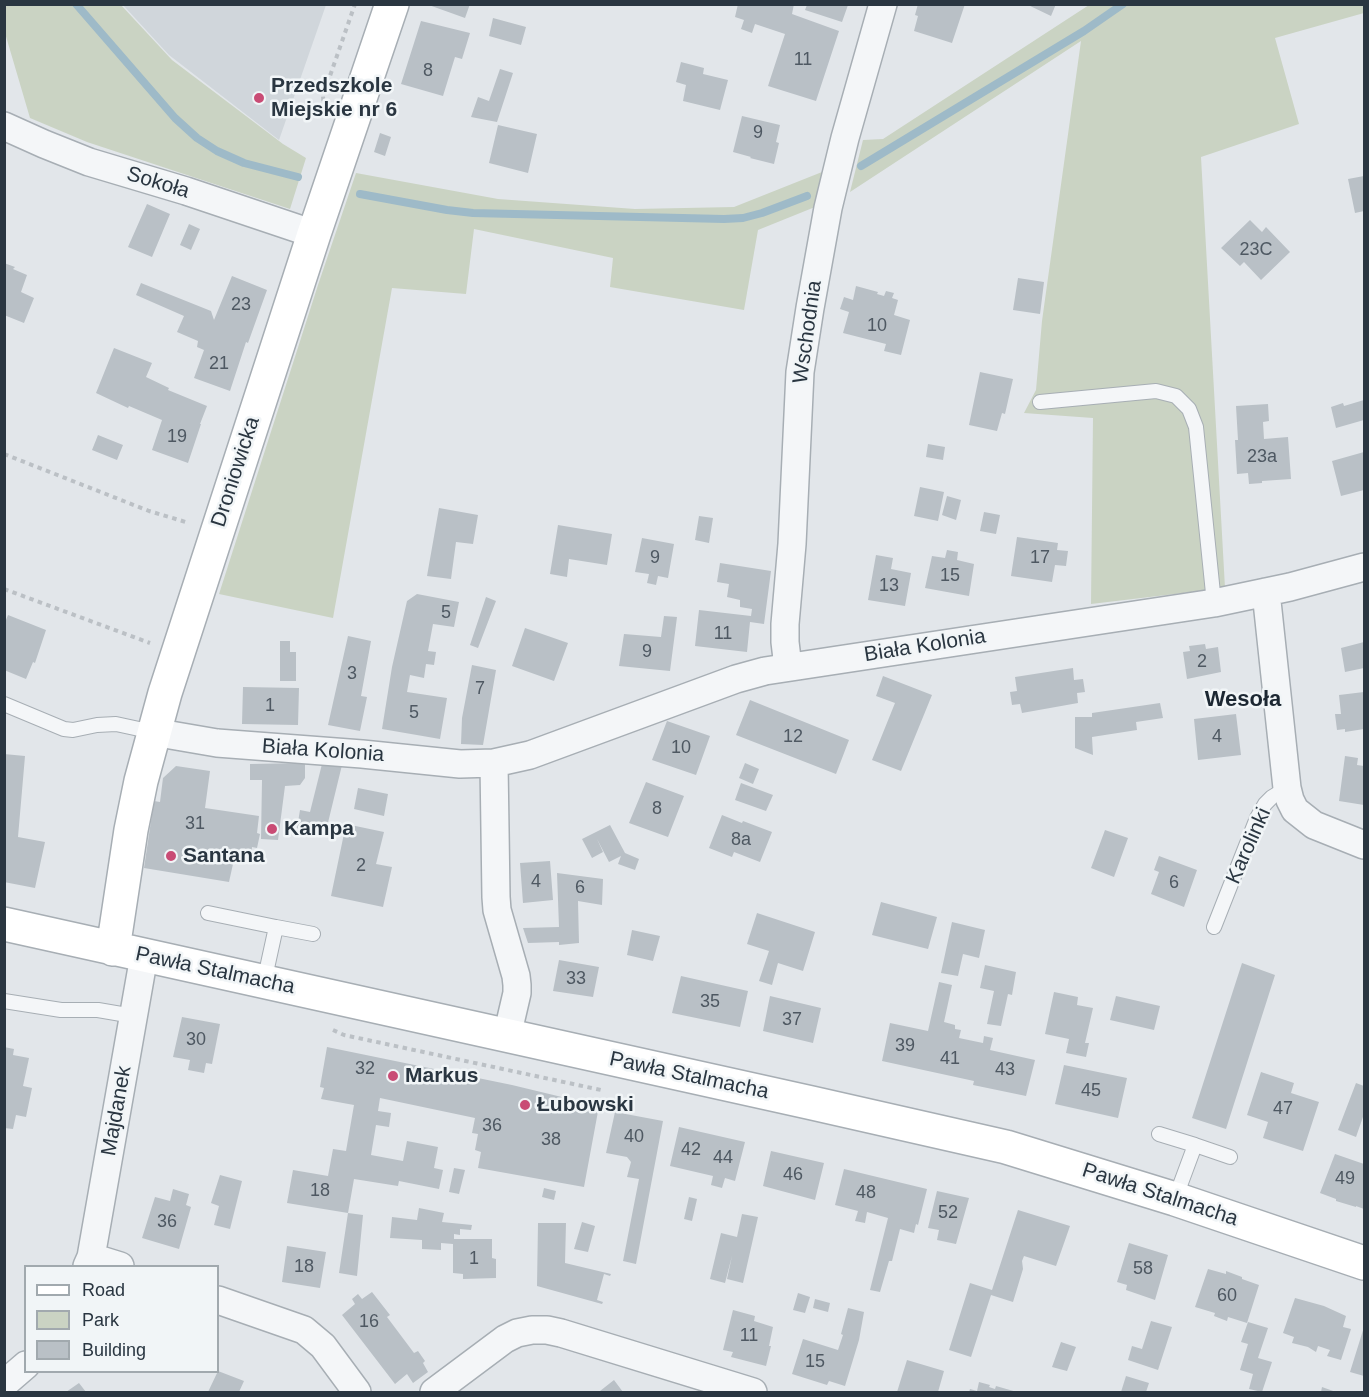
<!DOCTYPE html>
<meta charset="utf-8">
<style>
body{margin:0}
#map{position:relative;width:1369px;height:1397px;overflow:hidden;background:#e2e6ea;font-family:Helvetica,sans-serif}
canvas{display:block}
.frame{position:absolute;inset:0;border:6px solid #2a3641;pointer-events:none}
.legend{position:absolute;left:24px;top:1265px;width:195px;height:108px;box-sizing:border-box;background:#f1f5f7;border:2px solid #a1a9ae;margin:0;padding:8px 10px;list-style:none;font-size:18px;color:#2a3641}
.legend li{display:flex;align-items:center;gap:12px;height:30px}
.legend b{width:30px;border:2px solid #a1a9ae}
</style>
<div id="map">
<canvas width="1369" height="1397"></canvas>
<div class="frame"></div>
<ul class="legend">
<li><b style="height:8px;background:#fff"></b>Road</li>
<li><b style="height:16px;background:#cad3c3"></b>Park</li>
<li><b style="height:16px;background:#b9c0c6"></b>Building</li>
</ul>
</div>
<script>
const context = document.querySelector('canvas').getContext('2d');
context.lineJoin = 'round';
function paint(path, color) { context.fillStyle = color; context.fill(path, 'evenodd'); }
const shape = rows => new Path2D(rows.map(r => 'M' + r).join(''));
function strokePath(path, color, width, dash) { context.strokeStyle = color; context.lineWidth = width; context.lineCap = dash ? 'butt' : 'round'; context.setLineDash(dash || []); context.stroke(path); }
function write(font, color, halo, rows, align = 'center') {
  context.font = font + ' Helvetica,sans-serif'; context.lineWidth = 5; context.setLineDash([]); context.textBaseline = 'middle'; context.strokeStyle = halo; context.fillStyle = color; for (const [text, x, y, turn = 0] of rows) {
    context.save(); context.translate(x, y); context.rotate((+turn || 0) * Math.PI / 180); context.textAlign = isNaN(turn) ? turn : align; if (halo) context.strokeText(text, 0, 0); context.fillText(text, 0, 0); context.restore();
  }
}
paint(shape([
 [123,5,326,5,279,140,169,55]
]), '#d0d6db');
paint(shape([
 [5,4,121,5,172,60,283,144,306,158,290,209,87,142,30,118,5,33],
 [1089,5,1364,5,1364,13,1275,38,1299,124,1201,157,1225,588,1091,604,1093,418,1024,413,1036,390,1042,321,1081,41,850,192,863,140,883,139],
 [822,172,815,207,758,230,744,310,610,287,613,258,474,229,466,294,392,288,333,618,219,594,318,285,356,173,498,199,635,209,734,207]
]), '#cad3c3');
strokePath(shape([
 [76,4,175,118,197,138,217,151,244,163,298,177],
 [861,166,1084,31,1123,4],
 [360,194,447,210,473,213,724,219,743,218,762,213,807,196]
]), '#9ebac8', 8);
paint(shape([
 [426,4,470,4,465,18],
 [738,4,794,4,792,14,839,31,816,101,768,86,785,34,755,24,752,33,741,29,744,20,735,17],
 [918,4,965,4,952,43,914,31,918,16,915,15],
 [1026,4,1056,4,1051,16],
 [807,5,848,5,842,22,805,10],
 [493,18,526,27,521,45,489,36],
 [421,21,470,33,462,59,455,57,443,96,401,84],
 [681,62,704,68,703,74,728,80,720,110,683,101,686,85,676,82],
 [500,69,513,73,497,122,471,117,478,97,489,101],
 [742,116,780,125,776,142,779,143,774,164,750,158,751,157,733,152],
 [498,125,537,134,528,173,489,163],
 [380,133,391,137,385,156,374,152],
 [1364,176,1364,211,1355,213,1348,179],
 [147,204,170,214,152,257,128,247],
 [1250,220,1262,232,1266,227,1290,252,1261,280,1244,262,1240,266,1221,248],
 [189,224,200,229,191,250,180,245],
 [4,263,15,267,13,269,27,275,21,292,34,298,24,323,4,315],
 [232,276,267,290,248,343,246,342,230,391,194,378,204,350,197,347,198,341,177,332,184,316,136,295,141,283,211,311,214,320],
 [1018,278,1044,282,1040,314,1013,310],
 [856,286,878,292,877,294,884,296,886,291,894,293,892,298,898,300,894,315,910,320,901,355,884,351,886,344,843,333,849,312,840,309,844,297,853,300],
 [114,348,152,363,146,377,169,388,168,390,207,406,200,424,201,424,188,463,152,450,162,420,129,406,128,408,96,393],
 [980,372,1013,379,1005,414,1002,413,997,431,969,425],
 [1364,400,1364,420,1336,428,1331,407,1343,403,1344,406],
 [1268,404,1269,421,1263,422,1264,439,1288,437,1291,479,1262,481,1262,483,1249,484,1248,473,1237,474,1235,440,1238,440,1236,406],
 [98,435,123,445,117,460,92,450],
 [928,444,945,447,943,460,926,457],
 [1364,452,1364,490,1341,496,1332,461],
 [920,487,944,492,938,521,914,516],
 [947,496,961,500,956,520,942,515],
 [439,508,478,515,473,544,456,542,451,579,427,576],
 [984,512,1000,515,996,534,980,531],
 [699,516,713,518,709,543,695,540],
 [558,525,612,534,607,565,569,559,567,577,550,574],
 [1017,537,1058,543,1057,550,1068,551,1066,566,1055,565,1052,582,1011,576],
 [642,538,674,544,668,578,658,576,656,585,647,583,649,574,635,572],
 [947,550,958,552,957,560,974,564,969,596,925,588,932,556,945,558],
 [876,555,893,558,891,569,911,573,905,606,868,600],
 [720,563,771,571,764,624,750,622,747,652,695,646,699,610,751,616,752,609,740,607,740,600,727,597,729,584,717,582],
 [417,594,459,602,454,627,433,624,428,651,436,652,434,665,426,664,424,678,410,675,407,692,447,698,440,739,382,729,392,667,407,601],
 [486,597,496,601,478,648,470,645],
 [8,615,46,630,35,663,33,662,26,679,4,670,4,625],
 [664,616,677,617,670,671,619,666,624,634,661,637],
 [525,628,568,643,554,681,512,666],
 [348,636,371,641,361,696,367,697,360,731,328,725],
 [280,641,290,641,290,652,296,652,296,681,280,681],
 [1364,642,1364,668,1345,672,1341,648],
 [1205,644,1206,649,1218,647,1221,672,1187,679,1183,652,1190,651,1189,646],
 [472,665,496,670,483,745,461,744,462,718],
 [1073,668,1074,680,1083,679,1085,692,1077,693,1078,703,1022,713,1020,704,1012,705,1010,692,1017,691,1015,677],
 [883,676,932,695,901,771,872,760,895,703,876,696],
 [243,687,299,688,298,725,242,724],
 [1364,692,1364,729,1345,732,1345,729,1337,730,1335,714,1341,714,1339,695],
 [750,700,849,740,836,774,736,735],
 [1160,703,1163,718,1136,722,1137,730,1092,737,1093,755,1075,748,1075,717,1092,717,1092,713],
 [1236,714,1241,755,1198,760,1194,719],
 [667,721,710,736,696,775,652,760],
 [4,754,25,756,18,837,45,842,35,888,4,882],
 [1345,756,1358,758,1357,765,1364,766,1364,805,1339,801],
 [305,763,305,778,300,785,285,786,278,840,261,839,262,780,250,780,250,764],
 [745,763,759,769,753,784,739,778],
 [322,764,342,765,325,835,297,828,300,810,310,812],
 [176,766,210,771,205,808,259,816,257,833,260,834,257,848,252,847,251,858,235,855,229,882,144,868,154,801,160,802,163,778],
 [646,782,684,796,668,837,629,823],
 [741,783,773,795,766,811,735,800],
 [358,788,388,794,384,816,354,809],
 [722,815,742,823,743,821,772,832,760,862,734,852,732,857,709,848],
 [346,824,384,832,376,864,392,867,383,907,331,896],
 [610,825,625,853,639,859,635,870,618,864,621,856,609,862,597,839,603,852,592,858,582,839],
 [1105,830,1128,838,1114,877,1091,868],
 [1159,856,1197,870,1184,907,1151,894,1159,872,1154,870],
 [550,861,553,900,523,903,520,863],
 [557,873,603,879,602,905,578,901,579,943,559,945,559,942,528,943,523,928,559,927],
 [881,902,937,917,928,949,872,935],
 [757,913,815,932,803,971,778,963,772,985,759,981,769,951,747,944],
 [952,922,985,930,979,958,963,954,958,976,941,973],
 [632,930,660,936,653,961,627,955],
 [559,960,599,967,593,997,553,991],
 [1242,963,1275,975,1226,1129,1192,1118],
 [985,965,1016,972,1012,995,1008,994,1001,1026,987,1024,994,991,980,988],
 [681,976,748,991,740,1027,672,1013],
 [939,982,952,985,944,1022,955,1025,955,1029,961,1030,959,1038,983,1043,984,1036,993,1038,990,1050,1035,1060,1026,1096,973,1085,974,1081,882,1061,890,1023,928,1031],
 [1054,992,1078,997,1077,1005,1093,1008,1085,1043,1089,1043,1086,1057,1066,1053,1069,1039,1045,1034],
 [770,996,821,1008,813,1043,763,1031],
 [1116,996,1160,1006,1154,1030,1110,1020],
 [182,1017,220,1024,212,1064,206,1063,204,1073,188,1070,190,1060,173,1057],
 [4,1047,14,1049,13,1055,29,1058,23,1086,32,1088,26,1117,16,1115,13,1129,4,1128],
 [327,1047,512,1085,599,1106,584,1187,478,1168,481,1152,475,1150,478,1134,472,1133,475,1118,380,1098,378,1111,391,1113,389,1127,376,1125,371,1155,403,1161,407,1141,438,1147,434,1168,443,1170,439,1189,399,1181,398,1186,354,1179,348,1213,287,1203,293,1170,328,1176,333,1149,346,1151,354,1105,321,1099,324,1088,320,1087],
 [1064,1065,1127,1078,1118,1118,1055,1104],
 [1261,1072,1294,1083,1291,1093,1319,1102,1303,1151,1263,1138,1268,1122,1247,1115],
 [1356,1083,1364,1086,1364,1114,1356,1137,1338,1130],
 [615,1112,663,1121,636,1264,623,1261,639,1179,627,1177,631,1162,627,1157,606,1153],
 [679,1127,745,1142,735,1181,725,1178,722,1188,711,1185,713,1176,670,1166],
 [771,1151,824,1163,815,1200,763,1186],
 [1335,1154,1364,1164,1364,1209,1356,1206,1356,1207,1336,1201,1336,1199,1320,1193],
 [454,1168,465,1170,459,1194,449,1192],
 [844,1169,927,1189,918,1225,916,1224,914,1233,900,1229,892,1261,889,1261,880,1292,870,1290,888,1218,867,1212,865,1223,855,1221,858,1211,835,1205],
 [220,1175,242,1181,230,1229,214,1225,219,1206,211,1203],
 [544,1188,556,1191,554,1200,542,1197],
 [173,1189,189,1194,186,1205,191,1207,179,1249,142,1238,155,1197,170,1201],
 [937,1191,969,1198,956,1244,937,1240,939,1230,928,1228],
 [689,1197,697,1199,692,1221,684,1219],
 [419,1208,444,1213,442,1222,472,1225,471,1230,460,1229,460,1235,454,1234,454,1239,492,1239,492,1258,496,1259,496,1278,463,1279,463,1274,453,1273,453,1244,441,1243,441,1250,422,1249,422,1240,390,1238,392,1217,417,1220],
 [1018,1210,1070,1226,1056,1266,1024,1256,1022,1261,1023,1269,1013,1302,991,1295,971,1357,949,1350,970,1283,992,1290],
 [348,1213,363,1215,357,1276,339,1273],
 [742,1214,758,1217,743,1283,727,1279,732,1256,725,1283,710,1279,721,1233,737,1237],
 [582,1222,595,1226,588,1252,574,1249],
 [538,1223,566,1223,565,1263,611,1274,610,1276,604,1274,597,1300,603,1302,602,1304,537,1286],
 [1129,1243,1168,1255,1155,1300,1126,1290,1127,1285,1117,1282],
 [287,1246,326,1252,320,1288,282,1282],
 [1208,1269,1226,1274,1226,1271,1242,1277,1242,1279,1259,1285,1247,1323,1228,1317,1227,1321,1214,1316,1215,1313,1195,1307],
 [372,1292,390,1315,387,1317,414,1353,418,1351,425,1361,423,1363,428,1372,413,1383,407,1374,395,1384,342,1315,355,1304,352,1299,358,1294,362,1299],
 [798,1293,810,1297,805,1313,793,1310],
 [1295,1298,1324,1306,1346,1316,1343,1327,1351,1329,1341,1360,1327,1356,1330,1350,1318,1346,1316,1352,1308,1347,1292,1343,1294,1337,1283,1333],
 [815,1299,830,1303,828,1312,813,1308],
 [848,1308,864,1312,859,1340,845,1386,829,1381,827,1385,792,1374,803,1339,838,1350,843,1335,841,1334],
 [733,1310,755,1316,754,1321,773,1327,769,1346,771,1346,766,1366,731,1357,733,1352,723,1350],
 [1151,1321,1172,1327,1158,1370,1128,1360,1132,1346,1142,1349],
 [1248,1322,1268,1328,1258,1358,1272,1362,1262,1392,1249,1389,1253,1374,1240,1370,1248,1344,1241,1342],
 [1364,1327,1364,1376,1350,1372],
 [1061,1342,1076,1347,1067,1371,1052,1367],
 [907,1360,944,1371,938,1392,897,1392],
 [218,1371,244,1381,239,1392,208,1392],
 [1126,1376,1149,1383,1146,1392,1121,1392],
 [614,1380,623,1392,601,1392,600,1391],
 [979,1382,990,1385,989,1387,995,1389,996,1386,1017,1392,969,1392,970,1389,977,1391],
 [79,1383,86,1392,66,1392],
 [1322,1387,1336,1392,1321,1392]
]), '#b9c0c6');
const lane = shape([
 [1040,402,1156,391,1176,396,1189,409,1196,427,1214,603],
 [4,704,64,729,73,730,97,725,116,724,153,732],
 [208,913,276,927,264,982],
 [276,927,313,934],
 [1214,927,1257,818,1265,804,1272,797,1287,788],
 [4,1001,61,1010,98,1010,133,1016],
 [1159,1134,1195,1145,1175,1199],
 [1195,1145,1230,1157]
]);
const street = shape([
 [4,126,44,144,89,162,186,191,314,234],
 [1266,592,1287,788,1290,800,1295,810,1314,825,1364,845],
 [788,667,785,642,785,624,792,544,800,372,810,308,828,208,845,138,883,4],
 [153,732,217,743,362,754,460,764,494,763,530,755,736,679,765,671,1214,603,1290,587,1364,567],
 [494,763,496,897,497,910,516,976,517,985,517,993,507,1036],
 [91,1257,120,1266],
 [87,1266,91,1257,144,956],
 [218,1300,304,1330,323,1346,357,1392],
 [4,1384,26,1365],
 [434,1392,505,1339,517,1333,532,1330,547,1330,561,1333,753,1392]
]);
const secondary = shape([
 [4,924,812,1103,1006,1147,1175,1199,1364,1263],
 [113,949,131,830,141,781,165,693,314,234,392,4]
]);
strokePath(lane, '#a7aeb4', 16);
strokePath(street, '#a7aeb4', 30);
strokePath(secondary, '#a7aeb4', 36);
strokePath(shape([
 [324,110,323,96,355,4],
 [4,454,149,511,189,523],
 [4,589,150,643],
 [333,1030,344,1035,601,1090]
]), '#bbc0c5', 4, [4.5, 4.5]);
strokePath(lane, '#f4f6f8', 14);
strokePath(street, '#f4f6f8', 27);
strokePath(secondary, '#fff', 33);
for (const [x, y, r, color] of [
 [259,98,6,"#c94c75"],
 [272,829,6,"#c94c75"],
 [171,856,6,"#c94c75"],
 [393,1076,6,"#c94c75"],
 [525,1105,6,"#c94c75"]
]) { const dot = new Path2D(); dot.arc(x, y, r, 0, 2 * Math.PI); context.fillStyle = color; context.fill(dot); strokePath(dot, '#f1f5f7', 2); }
write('18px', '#4e5862', null, [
 ["11",803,60],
 ["8",428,71],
 ["9",758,133],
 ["23C",1256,250],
 ["23",241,305],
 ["10",877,326],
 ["21",219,364],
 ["19",177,437],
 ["23a",1262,457],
 ["9",655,558],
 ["17",1040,558],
 ["15",950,576],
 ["13",889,586],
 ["5",446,613],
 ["11",723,634],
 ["9",647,652],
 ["2",1202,662],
 ["3",352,674],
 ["7",480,689],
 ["1",270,706],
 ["5",414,713],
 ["12",793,737],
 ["4",1217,737],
 ["10",681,748],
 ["8",657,809],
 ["31",195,824],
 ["8a",741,840],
 ["2",361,866],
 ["4",536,882],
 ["6",1174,883],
 ["6",580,888],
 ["33",576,979],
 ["35",710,1002],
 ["37",792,1020],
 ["30",196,1040],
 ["39",905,1046],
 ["41",950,1059],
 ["32",365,1069],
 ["43",1005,1070],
 ["45",1091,1091],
 ["47",1283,1109],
 ["36",492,1126],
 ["40",634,1137],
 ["38",551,1140],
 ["42",691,1150],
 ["44",723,1158],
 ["46",793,1175],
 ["49",1345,1179],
 ["18",320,1191],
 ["48",866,1193],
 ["52",948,1213],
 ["36",167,1222],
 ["1",474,1259],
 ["18",304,1267],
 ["58",1143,1269],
 ["60",1227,1296],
 ["16",369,1322],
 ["11",749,1336],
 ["15",815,1362]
]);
write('bold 21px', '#2a3641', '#f1f5f7', [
 ["Przedszkole",271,86],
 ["Miejskie nr 6",271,110],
 ["Kampa",284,829],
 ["Santana",183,856],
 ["Markus",405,1076],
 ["Łubowski",537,1105]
], 'left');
write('21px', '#2a3641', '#f1f5f7', [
 ["Sokoła",158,183,17],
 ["Wschodnia",808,332,-82],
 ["Droniowicka",236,472,-72],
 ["Biała Kolonia",925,646,-9],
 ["Biała Kolonia",323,751,4],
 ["Karolinki",1249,846,-66],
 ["Pawła Stalmacha",215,971,12],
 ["Pawła Stalmacha",689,1076,12],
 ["Majdanek",117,1111,-80],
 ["Pawła Stalmacha",1160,1195,18]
]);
write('bold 22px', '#1c2732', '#f1f5f7', [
 ["Wesoła",1243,700]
]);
</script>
